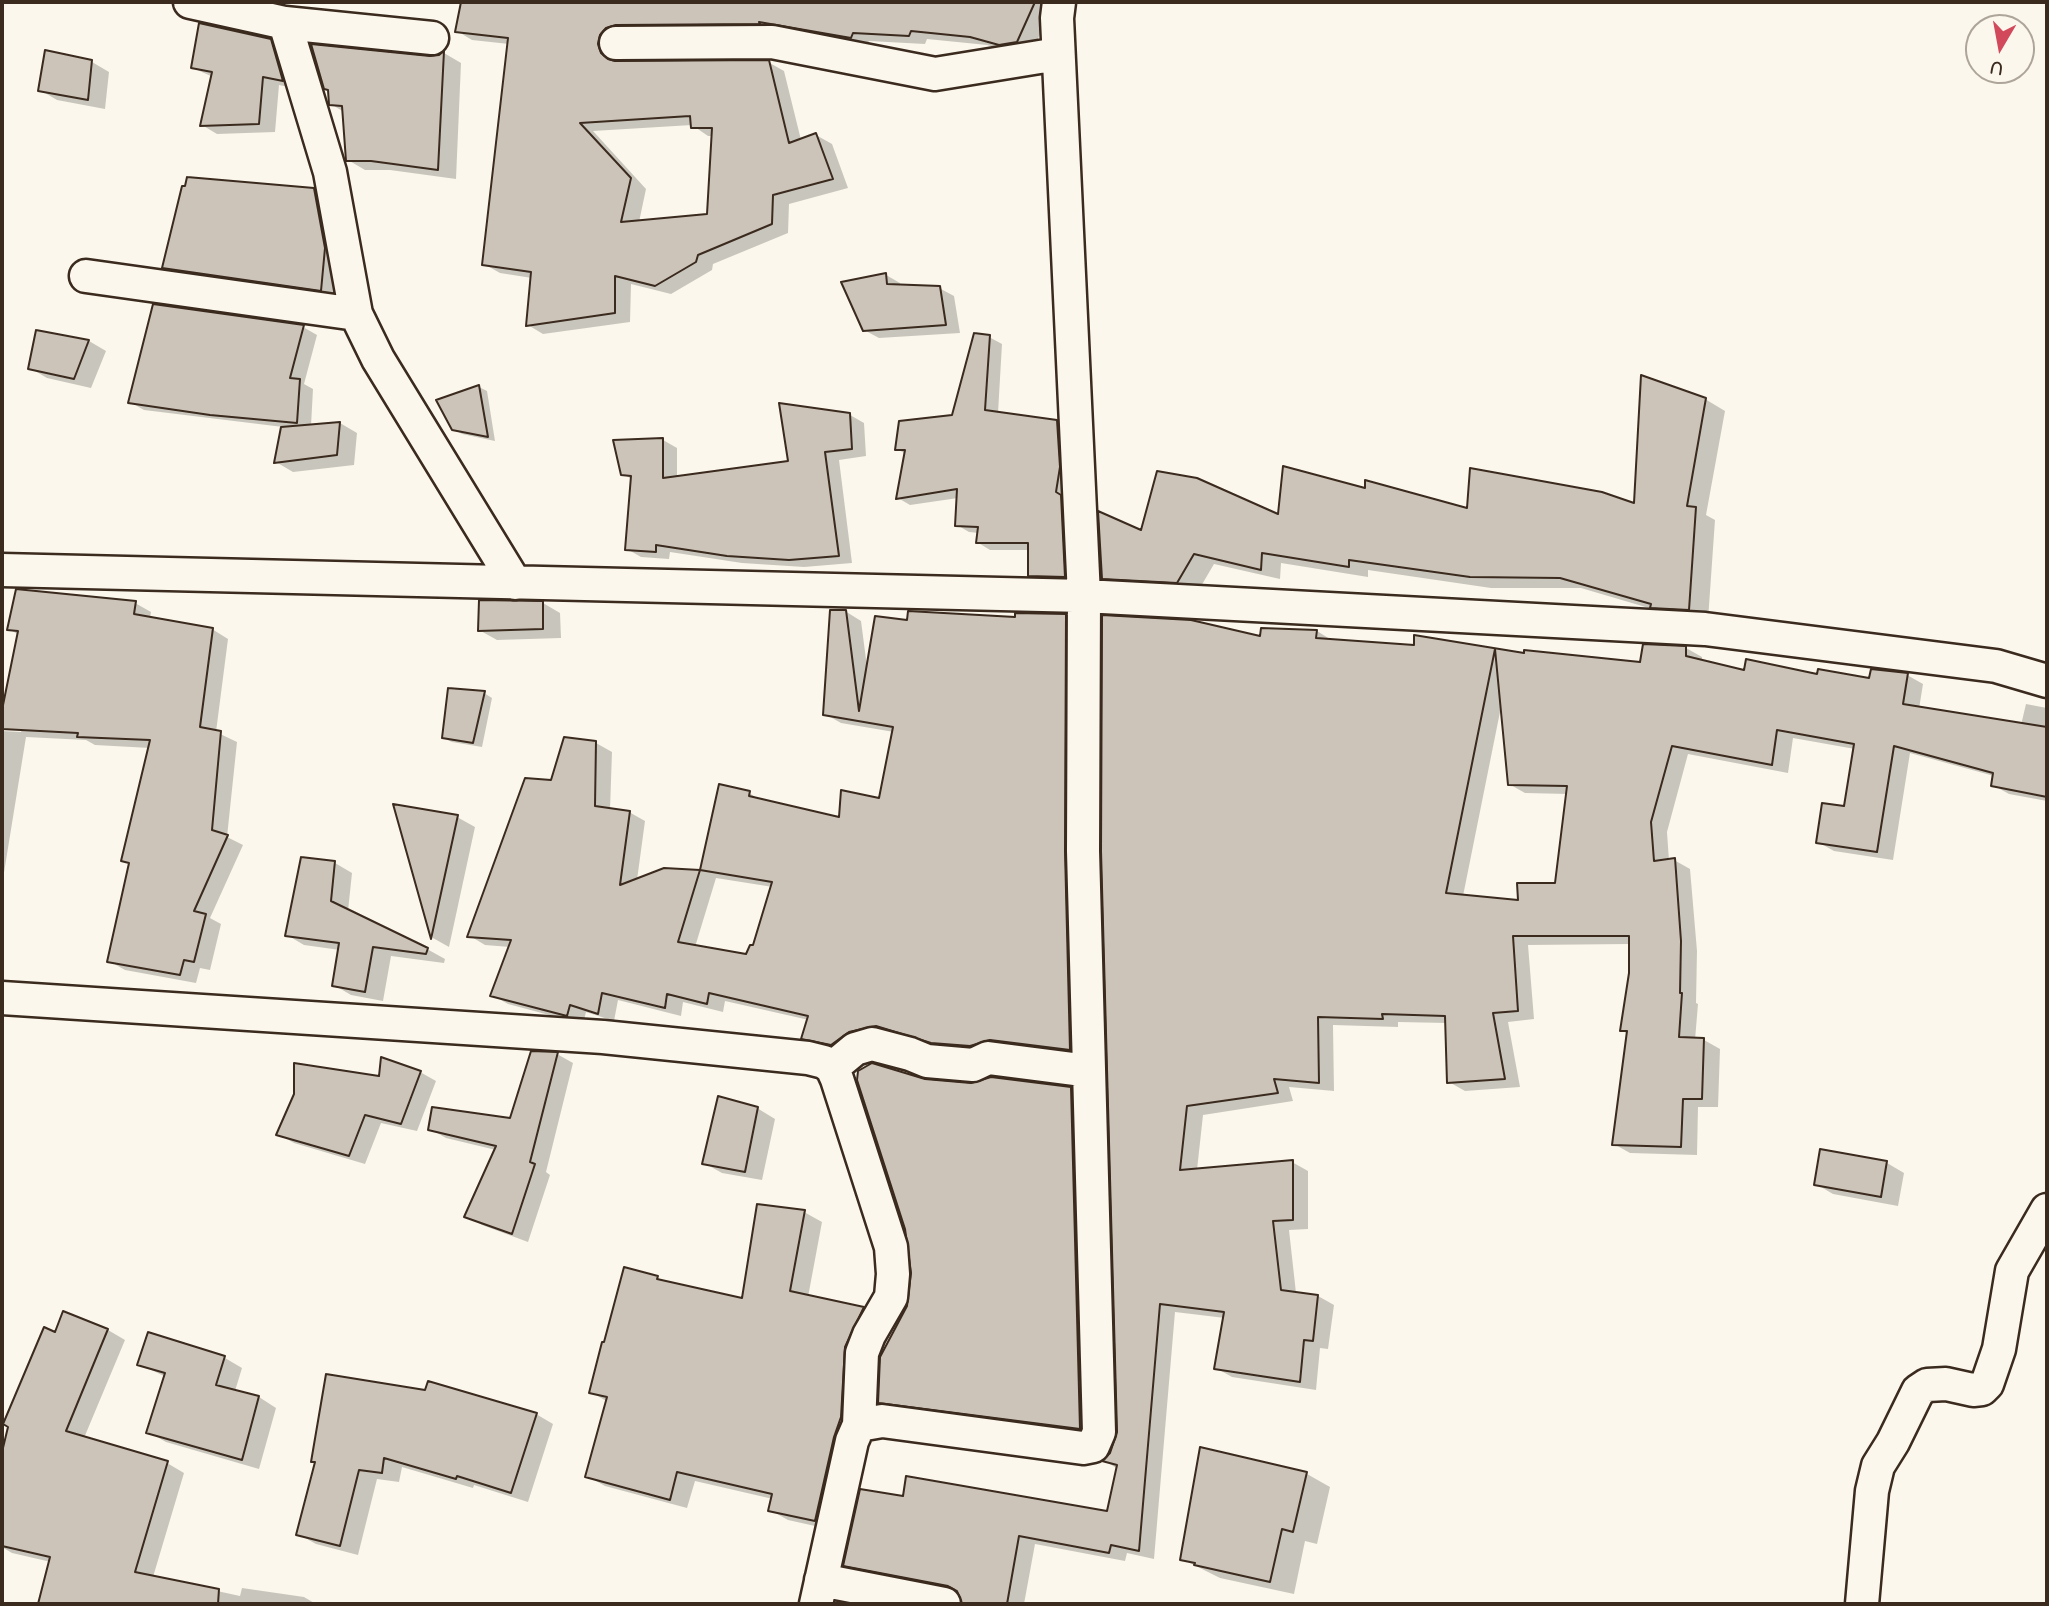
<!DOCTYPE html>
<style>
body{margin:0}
#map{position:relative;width:2049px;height:1606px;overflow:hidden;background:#fbf7ec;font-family:"Comic Neue",sans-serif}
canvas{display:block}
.frame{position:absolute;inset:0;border:4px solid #3b2a1e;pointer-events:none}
.north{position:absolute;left:1965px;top:14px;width:70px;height:70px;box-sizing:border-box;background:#fbf7ec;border:2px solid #aea59a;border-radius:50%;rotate:190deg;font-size:19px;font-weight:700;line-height:28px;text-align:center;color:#3b2a1e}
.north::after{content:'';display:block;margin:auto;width:24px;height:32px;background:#d1495b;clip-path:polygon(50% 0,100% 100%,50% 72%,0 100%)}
</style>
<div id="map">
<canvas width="2049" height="1606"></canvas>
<div class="frame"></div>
<div class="north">U</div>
</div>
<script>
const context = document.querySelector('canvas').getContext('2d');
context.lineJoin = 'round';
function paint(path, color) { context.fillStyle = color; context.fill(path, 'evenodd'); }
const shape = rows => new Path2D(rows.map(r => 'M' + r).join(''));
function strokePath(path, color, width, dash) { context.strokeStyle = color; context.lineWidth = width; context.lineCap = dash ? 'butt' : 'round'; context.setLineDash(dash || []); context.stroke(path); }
paint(shape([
 [462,2,1054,2,1033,50,1016,53,987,45,927,39,925,44,869,41,867,46,613,54,616,63,768,62,784,71,801,140,816,135,832,144,848,188,789,204,788,233,713,264,712,270,671,294,631,284,630,322,543,334,528,325,532,278,500,273,484,264,509,44,472,40,457,31],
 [692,125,708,136,713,136,709,216,639,222,646,189,593,131],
 [270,40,286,50,298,89,279,85,275,132,217,134,202,125,213,77,193,68],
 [444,53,461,63,456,179,390,170,365,170,348,160,344,112,331,104,330,91,440,57],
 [92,62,109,72,105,109,57,100,40,90],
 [314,189,340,205,347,304,190,282,164,267],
 [886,275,900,283,900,287,939,288,954,296,960,333,879,338,864,330],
 [303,327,317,335,304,384,313,389,311,426,340,423,357,433,354,465,293,472,276,462,283,427,144,410,130,402],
 [37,332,89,341,106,351,91,388,47,378,30,368],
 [989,337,1002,344,998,413,1057,422,1070,429,1077,584,1043,583,1030,575,1030,550,990,550,977,542,979,533,969,532,957,525,958,498,910,505,898,498,906,454,897,449,954,416],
 [479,387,487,391,495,441,462,434,453,429],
 [1705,399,1725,411,1706,515,1715,520,1708,620,1671,618,1659,611,1581,588,1491,588,1368,570,1368,577,1281,563,1280,579,1214,564,1197,593,1123,589,1103,578,1142,533,1279,516,1366,490,1469,511,1635,505],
 [850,415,864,423,866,456,839,460,852,563,804,567,742,563,670,552,669,559,641,557,627,549,633,480,622,473,663,440,677,448,677,478,791,462],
 [135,603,151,612,150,618,212,629,228,639,216,732,237,742,227,837,243,845,210,918,221,924,210,970,200,968,196,983,125,970,109,961,131,864,150,748,95,745,86,740,26,737,2,885,2,731,21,732,22,729,2,727,19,635,9,629],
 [543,603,560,613,561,638,497,640,479,630],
 [845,611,861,621,867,667,908,622,1065,616,1081,625,1085,1058,848,1053,819,1047,803,1038,809,1020,725,1001,723,1012,683,1002,681,1016,618,1000,614,1021,586,1012,583,1024,508,1004,492,995,510,947,485,945,470,936,553,782,596,743,612,752,610,810,629,812,645,821,637,880,664,870,701,871,720,786,749,793,764,802,840,819,880,800,894,732,841,723,825,714],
 [716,878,773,887,754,947,747,956,695,947],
 [1317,631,1333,641,1416,646,1416,637,1525,655,1642,664,1686,648,1702,657,1702,661,1745,672,1871,680,1907,675,1923,684,1919,709,2021,725,2026,704,2047,708,2047,801,2009,794,1993,785,1994,776,1910,753,1893,860,1834,851,1818,842,1845,808,1855,749,1793,738,1788,773,1688,754,1667,832,1669,861,1674,860,1690,869,1697,951,1696,1003,1698,1004,1695,1040,1704,1040,1720,1049,1718,1107,1698,1107,1697,1155,1630,1153,1614,1144,1628,1034,1621,1030,1630,973,1630,944,1528,945,1534,1019,1508,1022,1520,1087,1465,1091,1449,1082,1447,1023,1398,1022,1398,1027,1333,1025,1334,1091,1289,1087,1293,1101,1203,1115,1197,1170,1292,1162,1308,1171,1308,1229,1289,1230,1296,1293,1318,1296,1334,1305,1328,1349,1320,1348,1316,1390,1232,1377,1216,1368,1225,1318,1175,1312,1154,1559,1127,1553,1125,1561,1035,1544,1024,1604,964,1604,960,1593,861,1574,845,1565,904,1498,1108,1513,1118,1469,1105,1461,1111,1454,1119,1432,1262,639],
 [1501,707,1509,784,1525,793,1568,794,1556,885,1520,901,1463,896],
 [484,693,492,698,482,747,452,742,443,738],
 [395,806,457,817,475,827,449,947,433,938],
 [335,863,352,873,348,911,427,949,445,959,444,963,391,956,383,1001,351,995,334,985,340,950,304,945,287,935],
 [557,1054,573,1063,546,1172,550,1175,528,1242,482,1225,466,1216,496,1150,446,1138,430,1129,511,1120],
 [420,1072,436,1081,417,1131,381,1123,365,1164,294,1143,278,1134,380,1078],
 [925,1081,1071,1089,1086,1098,1095,1437,895,1411,880,1402,909,1306,913,1273,907,1228],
 [757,1108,775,1119,762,1180,722,1173,704,1163],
 [1887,1163,1904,1173,1898,1206,1833,1194,1816,1184],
 [804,1212,822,1222,808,1297,864,1308,881,1318,833,1530,788,1520,770,1510,773,1499,695,1481,687,1508,605,1486,587,1476,608,1402,591,1392,657,1278,665,1282,743,1300],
 [64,1313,108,1330,125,1340,84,1438,167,1463,184,1473,153,1577,240,1596,242,1588,304,1597,316,1604,48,1604,41,1600,51,1562,12,1553,2,1547,2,1515,7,1494,2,1491,2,1460,10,1427],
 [149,1334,225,1358,242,1368,235,1391,259,1397,276,1408,259,1469,166,1442,148,1432,166,1377,139,1364],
 [536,1414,553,1424,528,1502,474,1485,473,1488,402,1467,399,1482,377,1479,358,1555,316,1544,298,1534,317,1463],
 [1202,1449,1307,1474,1330,1487,1317,1544,1305,1541,1294,1594,1220,1578,1182,1559]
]), '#0003');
const building = shape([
 [461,2,1035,2,1017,42,999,45,970,37,911,31,909,36,853,33,851,38,759,22,760,24,616,25,606,28,600,35,598,44,601,53,608,59,615,61,769,60,789,143,816,133,833,179,773,195,772,224,698,255,696,262,655,286,615,276,615,313,526,326,531,272,482,265,508,38,455,32,461,2],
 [690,116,691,128,712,128,707,214,621,222,631,178,580,123,690,116],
 [199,23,271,39,283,81,263,77,259,124,200,126,212,72,191,68,199,23],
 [311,44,430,56,439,55,444,51,438,170,371,161,346,161,342,106,329,105,328,90,324,89,311,44],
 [45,50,92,60,88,100,38,91,45,50],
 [187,177,314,188,325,248,321,291,162,268,182,186,185,186,187,177],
 [886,273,887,284,940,286,946,325,863,331,841,282,886,273],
 [153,304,304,325,290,378,300,379,297,423,210,415,128,403,153,304],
 [36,330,89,340,74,379,28,369,36,330],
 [974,333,990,335,985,410,1057,420,1060,467,1056,492,1061,495,1065,577,1028,576,1028,543,976,543,978,527,955,526,957,489,896,499,905,450,895,450,899,421,952,415,974,333],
 [1641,375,1706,398,1687,506,1696,507,1689,610,1650,608,1651,604,1560,578,1470,577,1349,560,1349,567,1262,553,1261,570,1194,554,1177,583,1102,579,1098,511,1141,530,1157,471,1197,478,1278,514,1283,466,1365,488,1365,480,1467,508,1470,468,1602,492,1634,503,1641,375],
 [479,385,488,437,452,430,436,400,479,385],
 [779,403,850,413,852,449,825,452,839,556,789,560,727,556,656,545,656,552,625,550,631,476,621,475,613,440,663,438,663,478,788,461,779,403],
 [340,422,337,455,274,463,281,427,340,422],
 [16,589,136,601,134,614,213,628,200,727,221,731,212,830,228,835,194,911,206,914,194,962,184,960,180,975,107,962,129,863,121,861,150,740,77,737,78,733,2,729,2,710,18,631,7,630,16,589],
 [479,600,543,601,543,629,478,631,479,600],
 [830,610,846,610,859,711,875,616,907,620,908,611,1015,617,1015,613,1066,614,1065,851,1070,1050,990,1040,970,1046,931,1043,876,1026,849,1032,831,1045,801,1039,808,1016,709,993,707,1004,667,994,665,1008,602,993,598,1014,570,1005,567,1016,490,996,511,940,467,937,525,778,551,780,564,737,596,741,595,806,630,811,620,885,664,868,700,870,719,784,750,791,749,796,839,817,841,790,879,798,893,727,823,715,830,610],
 [700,870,772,882,753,945,750,945,746,954,678,942,700,870],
 [1102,615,1191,620,1260,636,1261,628,1317,630,1316,638,1414,645,1414,635,1524,653,1524,650,1640,662,1643,644,1686,646,1686,656,1744,670,1746,659,1817,674,1818,669,1869,678,1871,669,1908,673,1903,704,2047,727,2047,797,1991,786,1993,773,1894,746,1877,852,1816,843,1822,803,1844,806,1854,744,1777,730,1772,765,1672,746,1651,822,1654,861,1675,858,1681,941,1680,993,1682,993,1679,1037,1704,1038,1702,1099,1683,1099,1681,1147,1612,1145,1627,1031,1620,1031,1629,973,1629,936,1513,936,1518,1011,1493,1013,1505,1079,1447,1083,1445,1016,1382,1014,1383,1019,1318,1017,1319,1083,1274,1079,1278,1093,1187,1106,1180,1170,1293,1160,1293,1220,1273,1221,1281,1290,1318,1295,1313,1341,1304,1340,1300,1382,1214,1369,1224,1312,1160,1304,1139,1551,1111,1545,1109,1553,1019,1536,1007,1604,962,1604,957,1591,948,1586,843,1566,860,1489,903,1496,906,1476,1107,1511,1117,1465,1102,1461,1110,1453,1117,1432,1101,851,1102,615],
 [1495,649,1508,785,1567,786,1555,883,1517,883,1518,900,1446,893,1495,649],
 [448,688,485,691,473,743,442,738,448,688],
 [393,804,458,815,431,939,393,804],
 [301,857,335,861,331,901,428,948,426,954,373,947,365,992,332,986,339,943,285,936,301,857],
 [531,1051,558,1052,530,1162,535,1164,512,1234,464,1217,496,1146,428,1130,432,1107,510,1118,531,1051],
 [381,1057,421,1071,401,1124,365,1115,349,1156,276,1135,294,1094,294,1063,379,1076,381,1057],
 [872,1063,925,1079,971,1083,991,1077,1071,1087,1080,1429,878,1403,880,1357,907,1306,911,1273,905,1229,857,1080,858,1071,872,1063],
 [718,1096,758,1107,745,1172,702,1164,718,1096],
 [1820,1149,1887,1161,1881,1197,1814,1185,1820,1149],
 [757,1204,805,1210,790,1291,864,1307,845,1347,841,1417,834,1437,815,1521,768,1511,772,1494,677,1472,670,1500,585,1477,607,1397,589,1393,602,1342,604,1342,624,1267,658,1276,657,1279,742,1298,757,1204],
 [63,1311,108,1329,66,1431,168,1461,135,1572,219,1589,218,1604,38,1604,50,1557,2,1546,2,1452,8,1427,3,1424,44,1327,55,1332,63,1311],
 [148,1332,225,1356,216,1385,259,1396,242,1460,146,1433,165,1373,137,1365,148,1332],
 [326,1374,425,1390,428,1381,537,1413,511,1493,457,1476,456,1479,384,1458,382,1473,359,1470,340,1546,296,1535,315,1462,311,1462,326,1374],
 [1200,1447,1307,1472,1293,1532,1282,1529,1270,1582,1194,1565,1195,1563,1180,1560,1200,1447]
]);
paint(building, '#ccc4b9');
strokePath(building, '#3b2a1e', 2);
const minor = shape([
 [190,2,285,23],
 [432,38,285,23,330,172,356,314,378,359,515,583],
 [616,43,772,42,935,74,1058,54],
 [86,276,356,314],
 [2,570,1084,596,1705,629,1996,666,2047,681],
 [2,998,603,1037,808,1058,824,1062,832,1068,837,1079,891,1247,893,1274,891,1297,869,1335,862,1353,859,1425],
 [832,1068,855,1049,872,1044,910,1054,927,1061,973,1065,988,1058,1089,1071],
 [821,1580,944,1604],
 [816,1604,852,1441,859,1425,882,1421,1083,1448,1093,1446,1099,1432,1083,851,1084,596,1057,18,1059,2],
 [1862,1604,1872,1491,1878,1466,1893,1442,1918,1391,1927,1385,1946,1384,1973,1390,1982,1389,1987,1384,1999,1349,2012,1271,2047,1210]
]);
strokePath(minor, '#3b2a1e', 37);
strokePath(minor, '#fbf7ec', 32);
</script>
